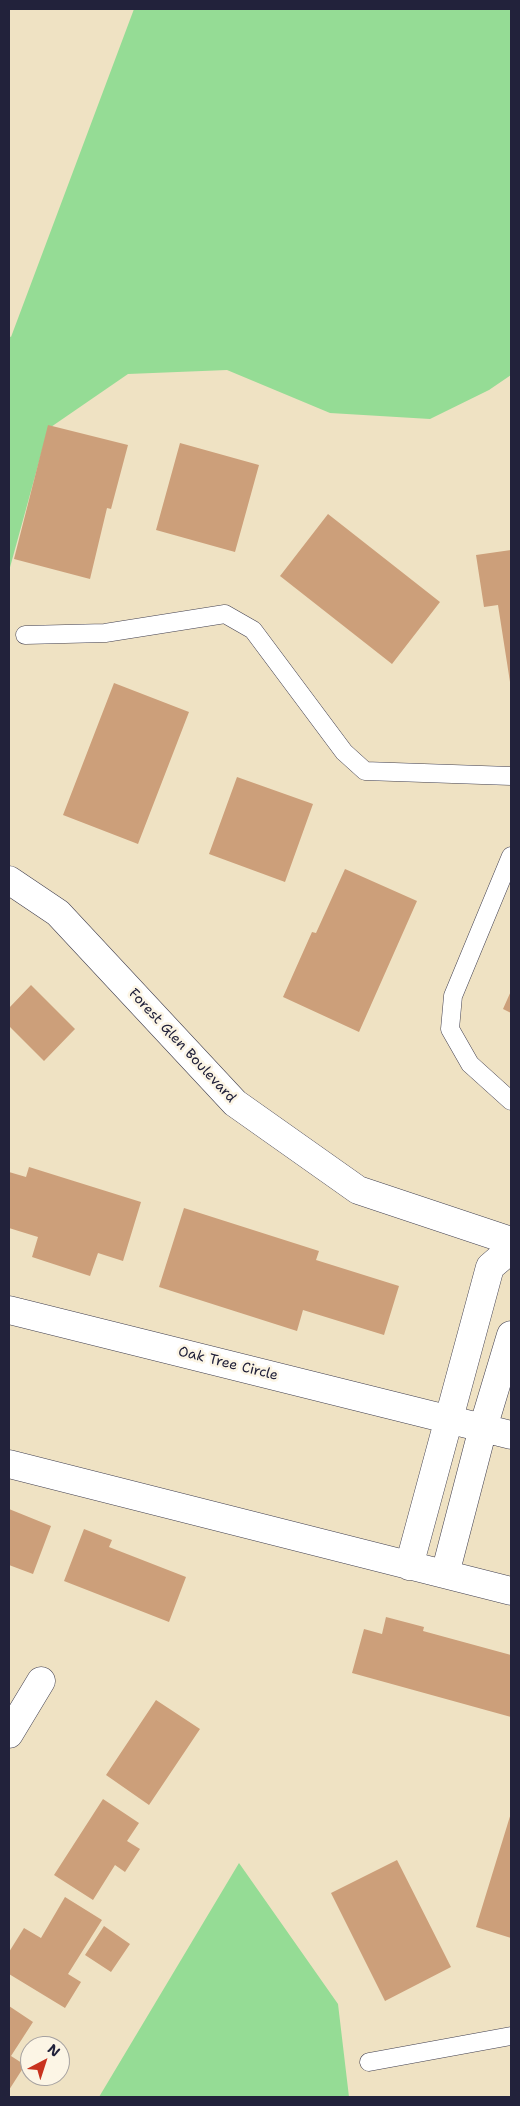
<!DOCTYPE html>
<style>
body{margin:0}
#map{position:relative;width:520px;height:2106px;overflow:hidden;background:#efe2c3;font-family:"Shantell Sans",sans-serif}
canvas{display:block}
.frame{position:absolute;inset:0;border:10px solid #22223b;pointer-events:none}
.north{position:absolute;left:20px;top:2036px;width:50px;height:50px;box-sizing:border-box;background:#fcf5e5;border:1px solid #a5a1a1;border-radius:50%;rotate:40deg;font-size:14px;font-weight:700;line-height:20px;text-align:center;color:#22223b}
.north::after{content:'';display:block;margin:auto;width:18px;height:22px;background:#c8321e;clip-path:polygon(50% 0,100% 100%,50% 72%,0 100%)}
</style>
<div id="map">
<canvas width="520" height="2106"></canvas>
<div class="frame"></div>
<div class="north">N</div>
</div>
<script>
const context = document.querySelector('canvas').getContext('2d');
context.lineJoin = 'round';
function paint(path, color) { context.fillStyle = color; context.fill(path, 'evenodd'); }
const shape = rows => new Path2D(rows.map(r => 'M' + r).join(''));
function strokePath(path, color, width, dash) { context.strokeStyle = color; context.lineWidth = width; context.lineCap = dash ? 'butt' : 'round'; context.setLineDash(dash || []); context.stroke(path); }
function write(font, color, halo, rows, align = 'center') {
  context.font = font + ' "Shantell Sans",sans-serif'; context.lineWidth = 5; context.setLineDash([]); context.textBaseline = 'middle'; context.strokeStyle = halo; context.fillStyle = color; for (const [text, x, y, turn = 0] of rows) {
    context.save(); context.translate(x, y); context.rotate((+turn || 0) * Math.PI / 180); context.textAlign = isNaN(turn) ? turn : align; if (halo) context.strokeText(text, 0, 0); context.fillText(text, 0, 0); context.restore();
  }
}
paint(shape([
 [134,9,511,9,511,375,489,390,430,419,330,413,227,370,128,374,48,429,9,571,9,336,11,337],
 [239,1863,338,2004,349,2097,99,2097]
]), '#95dc95');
paint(shape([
 [48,425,128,445,111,509,107,508,90,579,14,559],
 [180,443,259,465,235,552,156,530],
 [328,514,440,602,392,664,280,576],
 [511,550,511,682,510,682,498,605,484,607,476,555],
 [114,683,189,712,138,844,63,815],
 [237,777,313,804,285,882,209,854],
 [345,869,417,901,359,1032,283,997,312,932,316,933],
 [31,985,75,1029,44,1061,9,1026,9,1008],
 [511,991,511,1013,503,1009],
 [29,1167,141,1202,123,1261,98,1253,90,1276,32,1257,38,1237,9,1228,9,1172,26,1177],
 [184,1208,319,1251,316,1260,399,1286,384,1335,303,1310,297,1331,159,1287],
 [9,1509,51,1526,33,1574,9,1565],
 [84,1529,112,1540,109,1547,186,1577,169,1622,64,1581],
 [386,1617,424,1627,423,1631,511,1655,511,1717,352,1673,364,1629,382,1634],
 [156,1700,200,1729,149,1805,106,1775],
 [103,1799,139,1823,127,1841,140,1849,125,1872,115,1865,93,1900,54,1875],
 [511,1813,511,1938,476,1927],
 [397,1860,451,1967,385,2001,331,1893],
 [65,1897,102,1920,68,1974,81,1982,65,2008,9,1974,9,1952,24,1928,41,1938],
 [104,1926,130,1944,111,1972,85,1955],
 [9,2006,33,2022,11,2056,25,2065,9,2090]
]), '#cc9f7a');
const service = shape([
 [25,635,105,633,225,614,253,630,344,752,365,771,511,776],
 [511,856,453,996,450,1029,470,1064,511,1101],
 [369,2062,511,2036]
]);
const minor = shape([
 [9,880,58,913,235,1103,358,1190,511,1241],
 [9,1310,511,1435],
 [9,1464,511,1591],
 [409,1566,490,1267,511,1249],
 [445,1574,483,1428,511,1335],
 [9,1734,41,1681]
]);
strokePath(service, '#413f4f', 19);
strokePath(minor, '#413f4f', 29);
strokePath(service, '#fff', 18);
strokePath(minor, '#fff', 28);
write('14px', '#22223b', '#fcf5e5', [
 ["Forest Glen Boulevard",182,1046,47],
 ["Oak Tree Circle",228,1364,14]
]);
</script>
